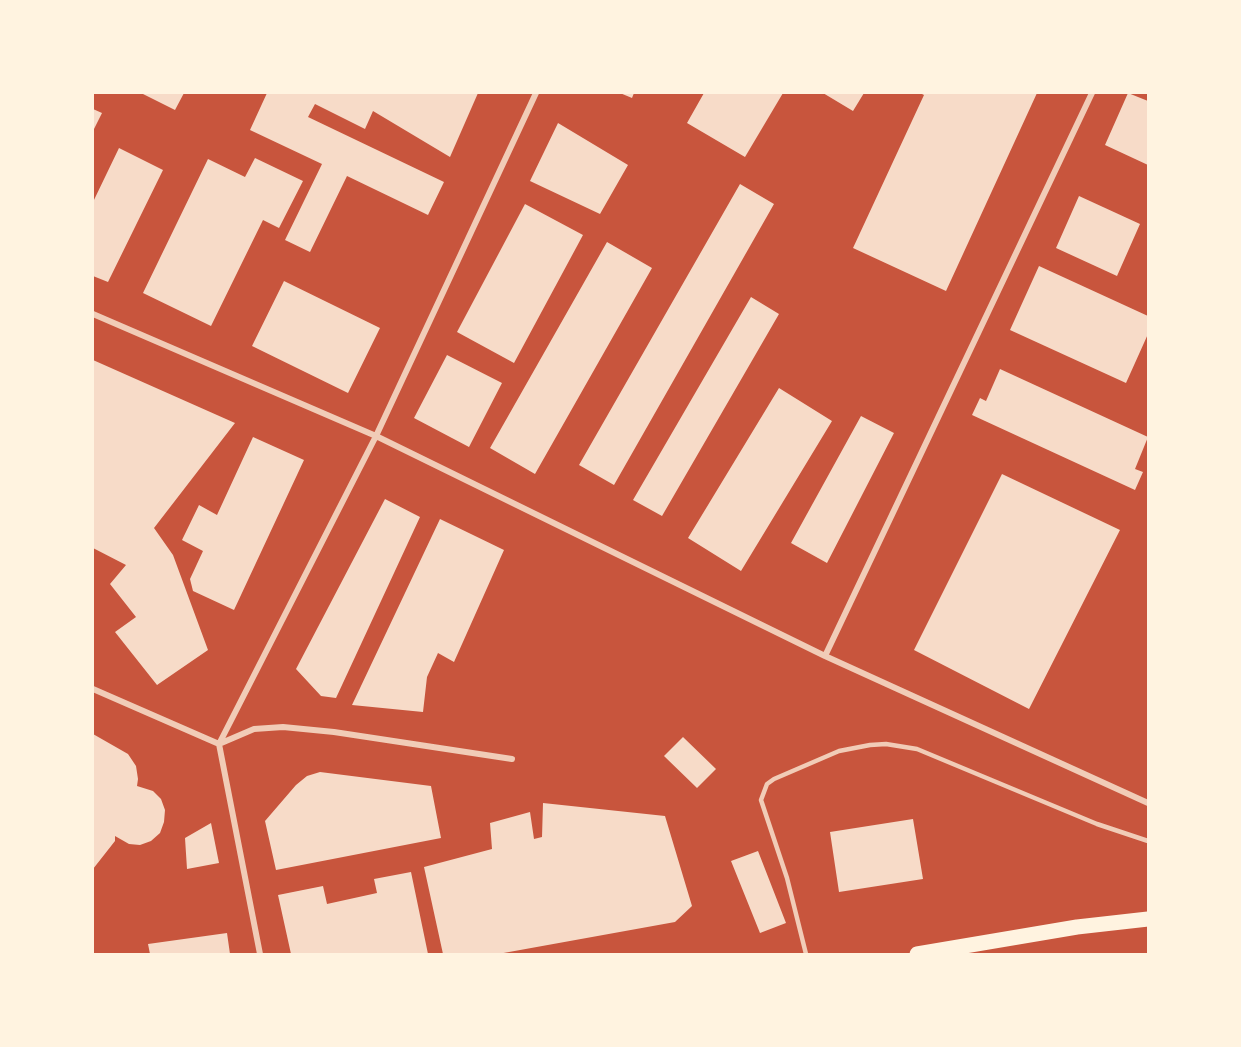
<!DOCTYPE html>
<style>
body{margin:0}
#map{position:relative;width:1241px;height:1047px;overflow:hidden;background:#c8553d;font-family:"DM Sans",sans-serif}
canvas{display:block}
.frame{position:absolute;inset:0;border:94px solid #fff3e0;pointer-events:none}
</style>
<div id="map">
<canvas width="1241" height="1047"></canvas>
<div class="frame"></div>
</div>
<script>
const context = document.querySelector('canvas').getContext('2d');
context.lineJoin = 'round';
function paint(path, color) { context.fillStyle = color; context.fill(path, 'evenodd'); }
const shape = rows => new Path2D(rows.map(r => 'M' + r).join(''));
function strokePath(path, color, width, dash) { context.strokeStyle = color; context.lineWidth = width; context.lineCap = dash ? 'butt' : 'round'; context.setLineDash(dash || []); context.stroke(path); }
paint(shape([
 [141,93,184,93,175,110],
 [267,93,478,93,450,157,373,111,365,129,315,104,308,117,444,182,428,215,347,176,310,252,285,240,322,164,250,130],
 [620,93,634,93,632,98],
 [704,93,783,93,745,157,687,123],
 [823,93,864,93,853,111],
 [920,93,1037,93,946,291,853,248,924,95],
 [1128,93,1148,101,1148,165,1105,145],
 [93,109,102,113,93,131],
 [558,123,628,165,600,214,530,181],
 [119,148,163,170,108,282,93,276,93,202],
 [255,158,303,181,279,228,263,220,211,326,143,293,208,159,245,177],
 [740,184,774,204,614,485,579,465],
 [1079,196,1140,224,1117,276,1056,248],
 [525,204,583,235,514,363,457,332],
 [607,242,652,268,535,474,490,448],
 [1039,266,1148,316,1148,334,1126,383,1010,330],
 [284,281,380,328,348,393,252,346],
 [751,297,779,314,662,516,633,500],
 [447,355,502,383,469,447,414,418],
 [93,360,235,423,154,528,173,555,208,650,157,685,115,632,136,617,110,584,126,565,93,548],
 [1000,369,1148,437,1135,469,1143,472,1135,490,972,415,980,398,986,401],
 [779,388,832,421,741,571,688,538],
 [861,416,894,433,827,563,791,543],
 [253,437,304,460,234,610,193,591,190,579,203,551,182,540,199,505,217,515],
 [1002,474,1120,530,1029,709,914,650],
 [385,499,420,517,336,698,321,696,296,669],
 [440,519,504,550,454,662,438,653,427,677,423,712,352,705],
 [93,734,128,754,136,766,138,779,137,786,153,791,161,799,165,810,164,822,160,833,151,841,140,845,129,844,115,836,115,841,93,869],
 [683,737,716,769,697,788,664,756],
 [320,772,431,786,441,838,276,870,265,821,296,785,307,776],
 [543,803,665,816,692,906,675,922,498,954,443,954,424,867,492,849,490,823,530,812,534,839,542,837],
 [913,819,923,879,839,892,830,832],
 [211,823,219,863,187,869,185,838],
 [758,851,786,923,760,933,731,861],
 [411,872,428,954,291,954,278,895,323,886,327,904,377,893,374,879],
 [227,933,230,954,150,954,148,944]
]), '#f7dbc8');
strokePath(shape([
 [806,954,787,878,761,800,767,784,774,779,839,751,870,745,886,744,917,749,1097,824,1148,841]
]), '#f1ccb7', 4.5);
strokePath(shape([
 [93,314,376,436,825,656,1148,803],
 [825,656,1092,93],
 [93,689,219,744,254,729,283,727,334,732,512,759],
 [260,954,219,744,376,436,536,93]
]), '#f1ccb7', 6);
strokePath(shape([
 [917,954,1077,927,1148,919]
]), '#fff3e0', 15);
</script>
